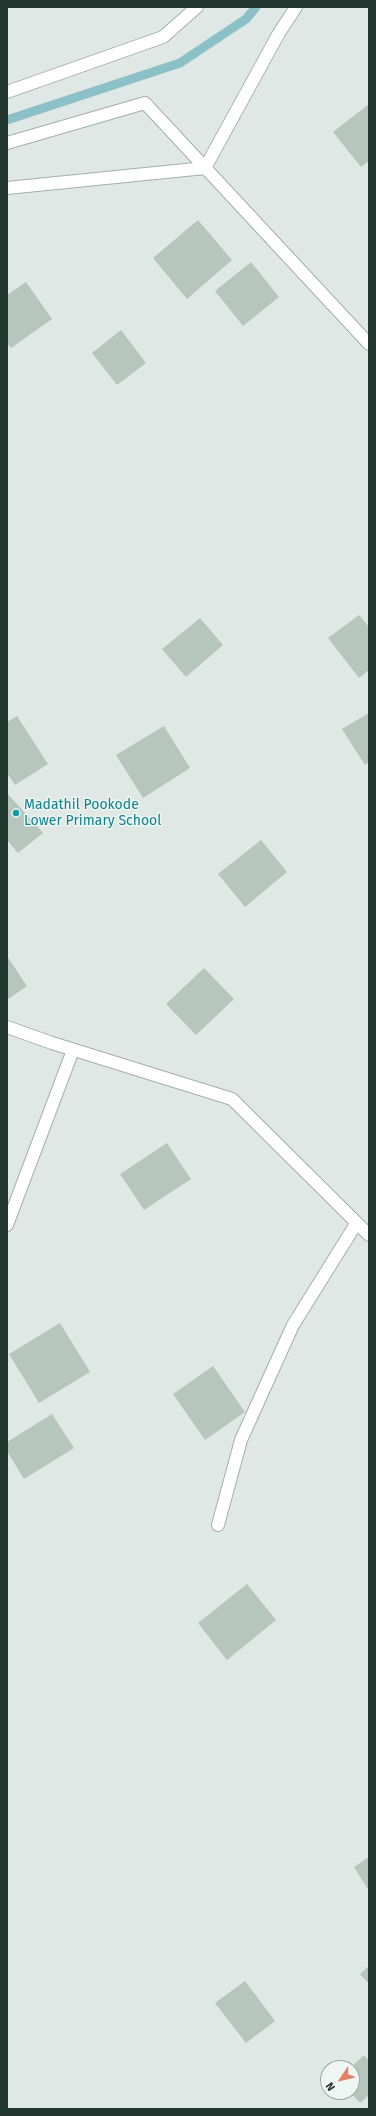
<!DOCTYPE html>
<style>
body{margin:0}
#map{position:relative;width:376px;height:2116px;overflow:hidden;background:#dfe8e4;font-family:"Fira Sans",sans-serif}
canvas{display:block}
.frame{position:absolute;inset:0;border:8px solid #223630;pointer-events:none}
.north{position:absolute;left:320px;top:2060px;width:40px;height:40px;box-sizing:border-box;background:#eef5f2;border:1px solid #9ca9a4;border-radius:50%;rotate:235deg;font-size:11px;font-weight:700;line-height:16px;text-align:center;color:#223630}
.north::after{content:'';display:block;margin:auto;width:14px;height:18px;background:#e08064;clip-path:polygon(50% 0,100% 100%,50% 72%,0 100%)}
</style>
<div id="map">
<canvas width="376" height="2116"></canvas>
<div class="frame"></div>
<div class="north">N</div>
</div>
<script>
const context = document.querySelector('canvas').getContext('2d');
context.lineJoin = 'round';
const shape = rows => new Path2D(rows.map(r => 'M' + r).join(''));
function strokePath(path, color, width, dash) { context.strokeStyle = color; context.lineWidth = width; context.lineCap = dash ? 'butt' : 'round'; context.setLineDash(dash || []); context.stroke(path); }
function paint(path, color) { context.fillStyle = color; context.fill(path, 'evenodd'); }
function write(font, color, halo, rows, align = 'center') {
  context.font = font + ' "Fira Sans",sans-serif'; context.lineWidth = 3; context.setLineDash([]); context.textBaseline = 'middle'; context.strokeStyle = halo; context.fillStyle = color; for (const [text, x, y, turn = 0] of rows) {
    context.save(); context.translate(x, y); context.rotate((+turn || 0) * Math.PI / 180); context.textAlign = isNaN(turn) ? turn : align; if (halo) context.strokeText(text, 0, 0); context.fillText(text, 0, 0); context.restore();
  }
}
strokePath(shape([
 [7,120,180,63,246,19,256,7]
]), '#8cc0c7', 9);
paint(shape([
 [369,104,369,161,361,167,333,132],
 [198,220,232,260,187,299,153,258],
 [251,262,279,297,243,326,215,291],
 [26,282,52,319,11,348,7,343,7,295],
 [121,330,146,363,117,385,92,353],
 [359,615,369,627,369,670,359,678,328,638],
 [200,618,223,645,186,677,162,649],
 [369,713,369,762,365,765,342,729],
 [17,716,48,764,15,785,7,773,7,722],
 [164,726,190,768,143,798,116,755],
 [7,793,43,833,18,853,7,840],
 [261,840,287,872,245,907,218,874],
 [7,956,27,986,7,1000],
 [204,968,234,999,196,1035,166,1004],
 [167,1143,191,1179,144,1210,120,1174],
 [60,1323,90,1372,39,1403,9,1354],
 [213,1366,245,1412,205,1440,173,1394],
 [52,1414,74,1448,24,1479,7,1451,7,1442],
 [247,1584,276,1620,227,1660,198,1623],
 [369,1857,369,1891,354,1867],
 [369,1966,369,1984,360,1974],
 [245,1981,275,2021,246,2043,215,2003],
 [364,2055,369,2061,369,2095,360,2103,350,2092,352,2092,352,2068,350,2068]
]), '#b7c5bf');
const street = shape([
 [7,92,163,37,197,7],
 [7,143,145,103,369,344],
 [7,188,205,168,279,33,296,7],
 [7,1027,52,1043,232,1099,369,1235],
 [7,1225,73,1050],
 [218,1525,241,1440,293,1325,356,1224]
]);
strokePath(street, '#a3afaa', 14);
strokePath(street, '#fff', 12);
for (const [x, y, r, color] of [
 [16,813,4,"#0f9aa8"]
]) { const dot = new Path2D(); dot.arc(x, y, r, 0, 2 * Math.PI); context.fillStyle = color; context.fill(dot); strokePath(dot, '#eef5f2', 1.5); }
write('14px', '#0d838f', '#eef5f2', [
 ["Madathil Pookode",24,805],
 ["Lower Primary School",24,821]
], 'left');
</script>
